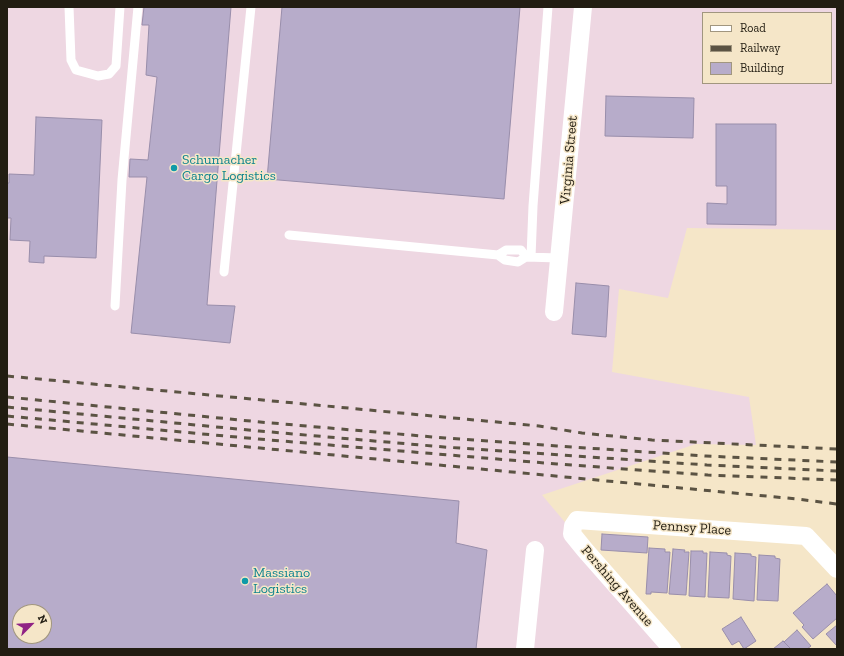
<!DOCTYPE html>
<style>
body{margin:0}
#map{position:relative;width:844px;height:656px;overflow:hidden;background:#f5e6c8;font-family:"Zilla Slab",serif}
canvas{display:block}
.frame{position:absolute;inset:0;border:8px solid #221d12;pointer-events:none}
.legend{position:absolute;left:702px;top:12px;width:130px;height:72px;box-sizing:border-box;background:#f5e6c8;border:1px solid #a1967f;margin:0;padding:5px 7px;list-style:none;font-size:12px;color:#221d12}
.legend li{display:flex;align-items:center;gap:8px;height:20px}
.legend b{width:20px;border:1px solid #a1967f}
.north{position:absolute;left:12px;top:604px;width:40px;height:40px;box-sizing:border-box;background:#f5e6c8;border:1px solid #a1967f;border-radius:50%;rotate:66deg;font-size:11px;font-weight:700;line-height:16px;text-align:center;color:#221d12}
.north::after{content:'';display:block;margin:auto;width:14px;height:18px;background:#902385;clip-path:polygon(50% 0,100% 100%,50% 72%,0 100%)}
</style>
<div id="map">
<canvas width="844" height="656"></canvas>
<div class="frame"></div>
<ul class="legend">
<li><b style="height:5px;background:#fff"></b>Road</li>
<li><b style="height:5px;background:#5b5343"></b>Railway</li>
<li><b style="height:11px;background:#b7acca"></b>Building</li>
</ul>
<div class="north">N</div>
</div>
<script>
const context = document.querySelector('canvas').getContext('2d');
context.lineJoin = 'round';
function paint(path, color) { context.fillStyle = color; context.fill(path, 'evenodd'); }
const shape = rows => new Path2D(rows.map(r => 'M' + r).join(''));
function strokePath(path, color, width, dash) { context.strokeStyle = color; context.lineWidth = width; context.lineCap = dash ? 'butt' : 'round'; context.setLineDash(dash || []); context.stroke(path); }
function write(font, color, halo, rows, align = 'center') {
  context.font = font + ' "Zilla Slab",serif'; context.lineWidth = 3; context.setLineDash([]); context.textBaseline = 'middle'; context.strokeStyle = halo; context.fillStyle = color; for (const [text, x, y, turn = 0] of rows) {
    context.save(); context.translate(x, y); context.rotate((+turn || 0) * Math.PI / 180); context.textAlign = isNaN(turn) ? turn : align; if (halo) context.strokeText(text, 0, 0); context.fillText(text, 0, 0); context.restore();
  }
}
paint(shape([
 [7,7,837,7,837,230,687,228,668,298,619,289,612,372,749,397,756,445,696,444,542,495,672,649,7,649],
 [703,13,831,13,831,83,703,83],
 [20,612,44,612,44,636,20,636]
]), '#eed7e2');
const building = shape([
 [144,7,231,7,207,305,235,306,230,343,131,333,147,177,129,177,130,159,148,160,157,77,146,75,149,25,142,25,144,7],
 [282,7,520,7,504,199,267,179,282,7],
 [606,96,694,98,693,138,605,136,606,96],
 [36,117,102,120,96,258,44,256,44,263,29,262,30,241,10,240,11,218,7,218,7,183,9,183,9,174,34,175,36,117],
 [716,124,776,124,776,225,707,224,707,203,727,204,727,186,716,186,716,124],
 [576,283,609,286,606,337,572,334,576,283],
 [7,457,459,501,456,543,487,550,476,649,7,649,7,457],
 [20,612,44,612,44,636,20,636,20,612],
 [602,534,648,537,647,553,601,550,602,534],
 [649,548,665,549,665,552,670,552,667,593,651,592,651,594,646,594,649,548],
 [673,549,685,550,684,552,689,552,686,595,669,594,673,549],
 [691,551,703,551,703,553,707,553,705,597,689,596,691,551],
 [710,552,727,553,727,555,731,556,729,598,708,597,710,552],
 [735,553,751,554,751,556,756,557,754,601,733,599,735,553],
 [759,555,775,556,775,558,780,559,778,601,757,600,759,555],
 [827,584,837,596,837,618,813,639,802,627,804,625,793,613,827,584],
 [741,617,756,641,744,649,739,641,732,645,722,629,741,617],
 [837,625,837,646,826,634,837,625],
 [797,630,811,646,807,649,791,649,784,642,797,630],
 [783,641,791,649,773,649,783,641]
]);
paint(building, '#b7acca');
strokePath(building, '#998eab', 1);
strokePath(shape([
 [69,7,71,60,76,70,98,76,109,74,116,66,120,7],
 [289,235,498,255,505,260,518,262,526,257,559,258],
 [498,255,506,250,521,250,526,257],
 [531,257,533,206,548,7],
 [224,272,251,7],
 [115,306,122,180,138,7]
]), '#fff', 9);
strokePath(shape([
 [554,312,583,7],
 [525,649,535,550],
 [672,649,585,550,572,534,573,526,577,520,806,536,837,569]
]), '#fff', 18);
strokePath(shape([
 [7,376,539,426,582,433,652,440,837,449],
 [7,397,260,422,445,438,557,446,706,456,837,462],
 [7,407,259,431,444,447,707,465,837,471],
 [7,416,258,439,557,464,708,475,837,480],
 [7,424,797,499,837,504]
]), '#5b5343', 3, [7, 7]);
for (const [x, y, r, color] of [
 [174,168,4,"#0f9aa8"],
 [245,581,4,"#0f9aa8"]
]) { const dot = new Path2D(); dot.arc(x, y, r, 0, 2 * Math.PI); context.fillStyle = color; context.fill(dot); strokePath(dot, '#f5e6c8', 1.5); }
write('14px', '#0d838f', '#f5e6c8', [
 ["Schumacher",182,160],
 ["Cargo Logistics",182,176],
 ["Massiano",253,573],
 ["Logistics",253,589]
], 'left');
write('14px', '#221d12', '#f5e6c8', [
 ["Virginia Street",569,160,-85],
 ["Pennsy Place",692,528,4],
 ["Pershing Avenue",617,586,49]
]);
</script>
